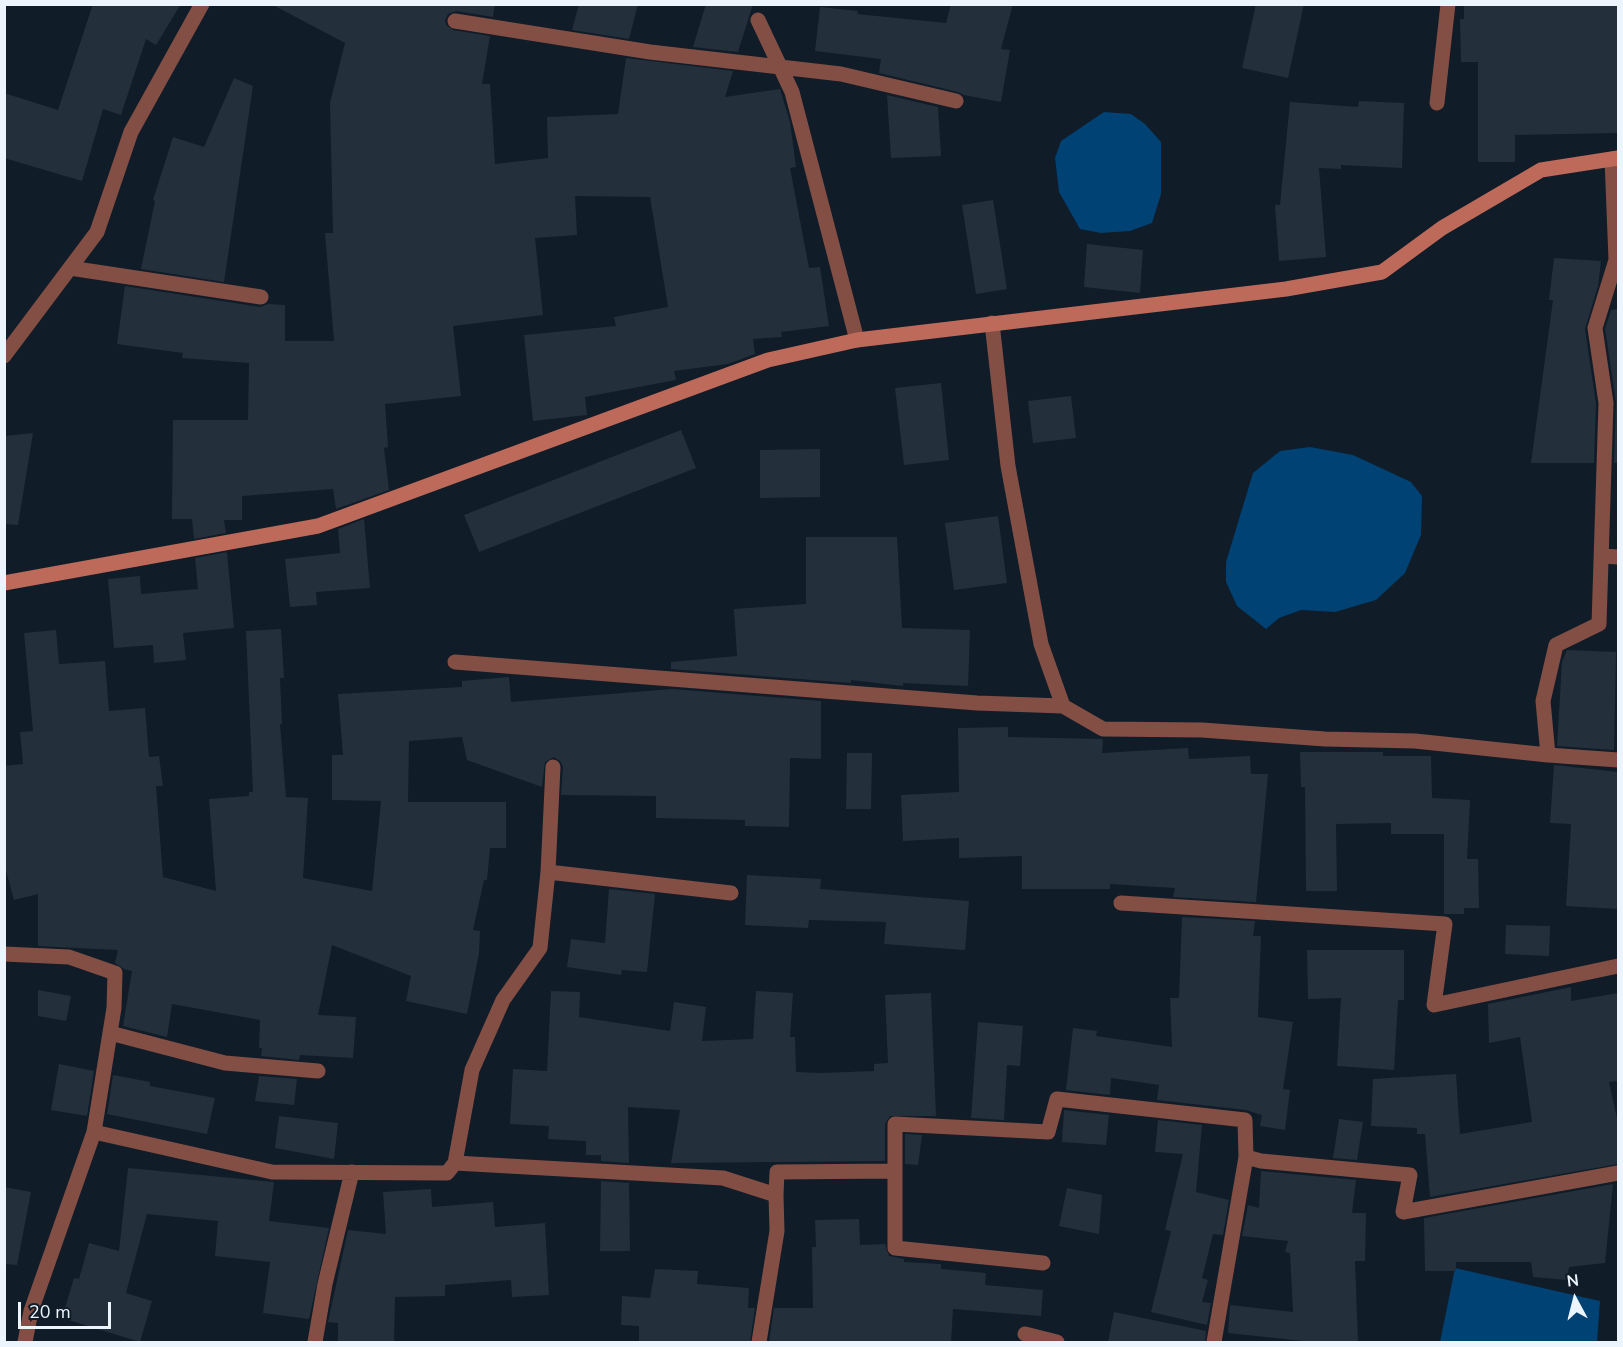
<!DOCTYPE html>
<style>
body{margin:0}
#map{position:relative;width:1623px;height:1347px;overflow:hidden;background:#101c28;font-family:"Nunito Sans",sans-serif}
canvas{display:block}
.frame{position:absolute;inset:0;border:6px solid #ecf4fd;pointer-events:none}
.north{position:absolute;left:1545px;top:1269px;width:60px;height:60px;-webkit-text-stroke:4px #101c28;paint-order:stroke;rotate:353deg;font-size:16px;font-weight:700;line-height:24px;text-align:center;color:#ecf4fd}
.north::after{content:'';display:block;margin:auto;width:21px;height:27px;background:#ecf4fd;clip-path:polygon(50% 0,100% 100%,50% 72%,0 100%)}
.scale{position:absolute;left:18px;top:1302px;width:93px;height:27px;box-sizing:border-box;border:3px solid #ecf4fd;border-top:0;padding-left:8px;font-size:18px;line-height:21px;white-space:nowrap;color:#ecf4fd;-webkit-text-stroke:4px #101c28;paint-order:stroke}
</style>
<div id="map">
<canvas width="1623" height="1347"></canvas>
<div class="frame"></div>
<div class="north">N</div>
<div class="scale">20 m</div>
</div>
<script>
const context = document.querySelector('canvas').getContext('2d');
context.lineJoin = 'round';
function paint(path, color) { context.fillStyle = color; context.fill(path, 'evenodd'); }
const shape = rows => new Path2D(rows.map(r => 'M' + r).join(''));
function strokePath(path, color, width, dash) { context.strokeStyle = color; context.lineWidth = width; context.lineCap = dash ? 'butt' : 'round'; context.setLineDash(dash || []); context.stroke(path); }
paint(shape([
 [1104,112,1131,114,1145,124,1161,142,1161,194,1152,223,1130,231,1101,233,1080,229,1059,192,1055,158,1061,141],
 [1310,447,1353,455,1411,482,1422,496,1421,535,1405,573,1376,600,1335,612,1301,610,1279,618,1266,629,1237,606,1226,582,1226,562,1253,473,1280,451],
 [1455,1268,1600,1301,1597,1342,1440,1342]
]), '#004273');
paint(shape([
 [93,4,181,4,156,45,146,39,121,115,103,109,82,181,4,158,4,93,58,110],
 [271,4,495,4,493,17,456,11,448,14,445,20,446,25,453,30,490,36,482,84,490,84,495,164,548,158,547,117,618,114,626,58,733,71,725,97,780,89,790,122,796,167,790,168,809,268,820,267,829,326,781,332,782,337,753,339,755,354,728,364,674,371,676,380,585,397,587,415,533,421,524,335,616,326,614,317,668,307,650,197,575,196,577,235,535,238,543,315,453,326,461,396,385,404,388,447,384,448,389,490,336,509,333,489,242,496,242,520,224,520,226,533,194,539,192,519,172,519,173,420,248,420,249,363,182,358,183,353,117,344,125,286,260,307,268,304,285,305,285,341,334,341,325,233,333,233,330,103,345,43],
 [579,4,638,4,629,39,572,30],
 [706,4,753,4,738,52,693,47],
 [951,4,1013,4,1001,49,1010,50,1001,102,964,95,958,92,879,73,881,59,815,51,820,7,858,11,857,14,946,23],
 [1256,4,1304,4,1288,78,1242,68],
 [1464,4,1618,4,1618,133,1515,135,1515,162,1478,162,1478,62,1461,62,1460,19,1464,19],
 [234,78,253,86,224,282,141,269,155,201,153,200,173,137,204,147],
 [887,95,938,107,941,156,891,158],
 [1359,101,1404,103,1402,168,1341,165,1341,169,1319,168,1326,257,1279,261,1275,205,1280,205,1290,102,1358,107],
 [993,200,1007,289,976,294,962,205],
 [1087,244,1143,250,1140,293,1084,287],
 [1554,258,1601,261,1598,286,1585,329,1596,404,1594,463,1531,463,1553,300,1549,300],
 [1618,309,1618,463,1614,463,1616,402,1605,329,1611,310],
 [941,383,949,460,904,465,895,388],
 [1071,396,1076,438,1033,443,1028,401],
 [681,430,696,468,479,552,464,515],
 [33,433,18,525,4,524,4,436],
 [820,449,820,497,760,498,760,450],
 [998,516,1007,583,954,590,945,523],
 [364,519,370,588,316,592,317,605,290,607,285,559,340,553,338,529],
 [806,537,897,537,902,628,970,630,968,686,903,683,903,686,851,680,851,683,671,669,671,662,737,656,734,609,806,604],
 [227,552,234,628,183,633,186,660,154,663,153,645,114,648,108,579,140,576,141,594,198,589,195,558],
 [281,629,284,678,280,678,282,724,280,724,286,797,308,798,303,878,372,891,381,801,332,800,332,755,343,755,338,694,462,687,462,681,509,677,511,702,672,689,821,701,821,759,790,758,789,827,745,826,745,820,656,818,656,796,561,795,563,767,561,762,554,757,545,762,542,787,467,760,462,737,409,741,408,802,506,802,506,848,490,848,487,880,484,880,473,930,480,931,479,953,467,1014,406,1001,411,976,332,945,318,1015,356,1017,353,1058,300,1055,299,1060,261,1056,262,1048,259,1048,260,1020,172,1004,167,1037,123,1026,132,971,124,969,115,963,118,950,38,946,38,894,14,900,4,863,4,766,23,764,20,732,33,731,24,633,56,630,59,664,105,661,109,711,145,708,149,757,159,756,163,786,156,786,163,877,216,891,209,799,249,796,249,792,253,792,246,631],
 [1567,650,1616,652,1614,750,1557,746,1562,662],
 [1008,727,1008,737,1103,739,1102,753,1188,748,1189,759,1250,756,1251,774,1268,774,1256,902,1173,897,1175,888,1110,884,1110,889,1022,889,1022,856,959,858,959,838,903,841,901,795,959,792,958,728],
 [1300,752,1383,752,1383,756,1431,756,1432,798,1470,800,1467,859,1478,859,1479,908,1464,908,1464,914,1444,914,1444,834,1391,834,1391,823,1336,824,1337,891,1306,891,1305,787,1301,787],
 [847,753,872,753,871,809,846,809],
 [1554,765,1618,772,1618,909,1566,906,1571,824,1550,823],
 [747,875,821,879,820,889,969,901,965,950,884,944,886,922,809,920,808,928,745,925],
 [609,889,655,894,647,972,622,970,621,975,567,967,571,939,605,943],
 [1182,917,1255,921,1253,936,1261,936,1258,1017,1293,1022,1283,1089,1290,1090,1285,1130,1260,1126,1262,1115,1246,1110,1157,1100,1159,1085,1111,1078,1110,1095,1066,1090,1073,1028,1097,1031,1096,1036,1172,1047,1170,998,1179,998],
 [1506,925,1550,926,1549,956,1505,954],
 [1307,950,1404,950,1404,1000,1398,1000,1394,1070,1337,1066,1341,998,1308,999],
 [1571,987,1571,1001,1618,993,1618,1081,1609,1082,1618,1123,1618,1164,1430,1197,1425,1134,1417,1134,1417,1128,1371,1126,1373,1079,1456,1074,1460,1134,1532,1122,1520,1037,1489,1043,1488,1004],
 [38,990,71,996,66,1021,38,1016],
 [551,991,580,992,579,1017,670,1031,674,1002,706,1007,702,1041,753,1039,756,991,793,993,790,1037,795,1037,796,1072,822,1073,874,1071,874,1064,888,1063,885,995,931,993,936,1116,890,1116,885,1124,885,1161,671,1163,680,1110,628,1107,629,1163,601,1161,601,1155,586,1155,586,1141,548,1139,549,1126,510,1124,513,1069,547,1071],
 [978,1022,1023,1026,1020,1066,1007,1065,1004,1120,971,1118],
 [59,1064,94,1071,87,1116,51,1110],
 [113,1075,150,1082,150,1086,215,1098,207,1134,107,1114],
 [259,1076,297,1079,294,1105,255,1101],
 [1064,1110,1109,1115,1106,1145,1062,1142],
 [279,1116,338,1123,334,1159,275,1148],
 [1339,1119,1363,1122,1357,1160,1333,1158],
 [1158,1120,1202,1125,1196,1192,1229,1200,1223,1235,1213,1234,1202,1278,1208,1280,1202,1302,1211,1303,1207,1325,1151,1312,1171,1231,1165,1230,1183,1154,1155,1152],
 [905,1134,922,1135,918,1165,905,1164],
 [128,1168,274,1182,269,1221,329,1228,309,1319,263,1313,270,1262,215,1256,218,1221,147,1214,126,1293,152,1301,140,1342,62,1318,74,1278,79,1279,89,1243,119,1251],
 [1261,1171,1356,1180,1352,1213,1366,1213,1365,1261,1355,1261,1358,1342,1313,1342,1228,1333,1230,1305,1293,1312,1290,1253,1285,1252,1288,1241,1242,1236,1248,1205,1259,1208],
 [601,1181,629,1183,630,1251,600,1251],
 [1613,1184,1605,1263,1569,1267,1567,1280,1533,1277,1531,1262,1456,1262,1456,1271,1425,1271,1424,1218],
 [4,1187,31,1192,17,1265,4,1264],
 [1067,1188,1102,1195,1099,1234,1059,1226],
 [431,1189,432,1207,493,1202,495,1227,545,1223,549,1295,512,1297,511,1280,445,1285,445,1296,395,1297,394,1342,338,1342,338,1323,328,1322,348,1230,386,1234,383,1192],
 [859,1219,860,1245,885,1244,889,1256,904,1259,904,1262,941,1264,941,1269,986,1273,985,1285,1043,1290,1041,1316,953,1309,951,1342,769,1342,774,1308,813,1308,812,1247,816,1247,815,1220],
 [655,1269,698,1271,697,1284,749,1288,748,1308,755,1308,750,1342,639,1342,639,1326,621,1325,622,1296,650,1298],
 [1114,1312,1206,1331,1205,1342,1108,1342]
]), '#23303c');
strokePath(shape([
 [758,20,792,92,857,340],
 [455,21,650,52,841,74,956,101],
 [1437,103,1448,4],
 [70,268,261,297],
 [992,323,1008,466,1041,644,1063,706,1103,729,1202,730,1325,739,1415,741,1548,755,1543,701,1556,645,1599,624,1606,403,1595,328,1616,260,1612,159],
 [4,356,97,232,131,132,202,4],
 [1603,556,1618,557],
 [455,662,977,703,1063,706],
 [1548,755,1618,760],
 [548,872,731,893],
 [1121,903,1445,924,1434,1005,1618,966],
 [4,954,69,957,115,973,114,1008,94,1132,31,1311,25,1342],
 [110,1033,225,1063,318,1071],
 [94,1132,272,1172,447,1173,455,1163,723,1178,776,1195,777,1231,759,1342],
 [455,1163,472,1070,503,1000,540,948,548,872,553,767],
 [776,1195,777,1172,895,1171],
 [1043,1263,895,1248,895,1124,1048,1132,1057,1099,1245,1120,1246,1157],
 [1025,1334,1057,1342],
 [315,1342,325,1284,352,1172],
 [1214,1342,1246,1157,1261,1161,1410,1175,1403,1212,1618,1173]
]), '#834e44', 15);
strokePath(shape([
 [4,583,318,526,768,360,857,340,1286,289,1382,272,1442,228,1541,170,1618,158]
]), '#be6a5a', 15);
</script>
